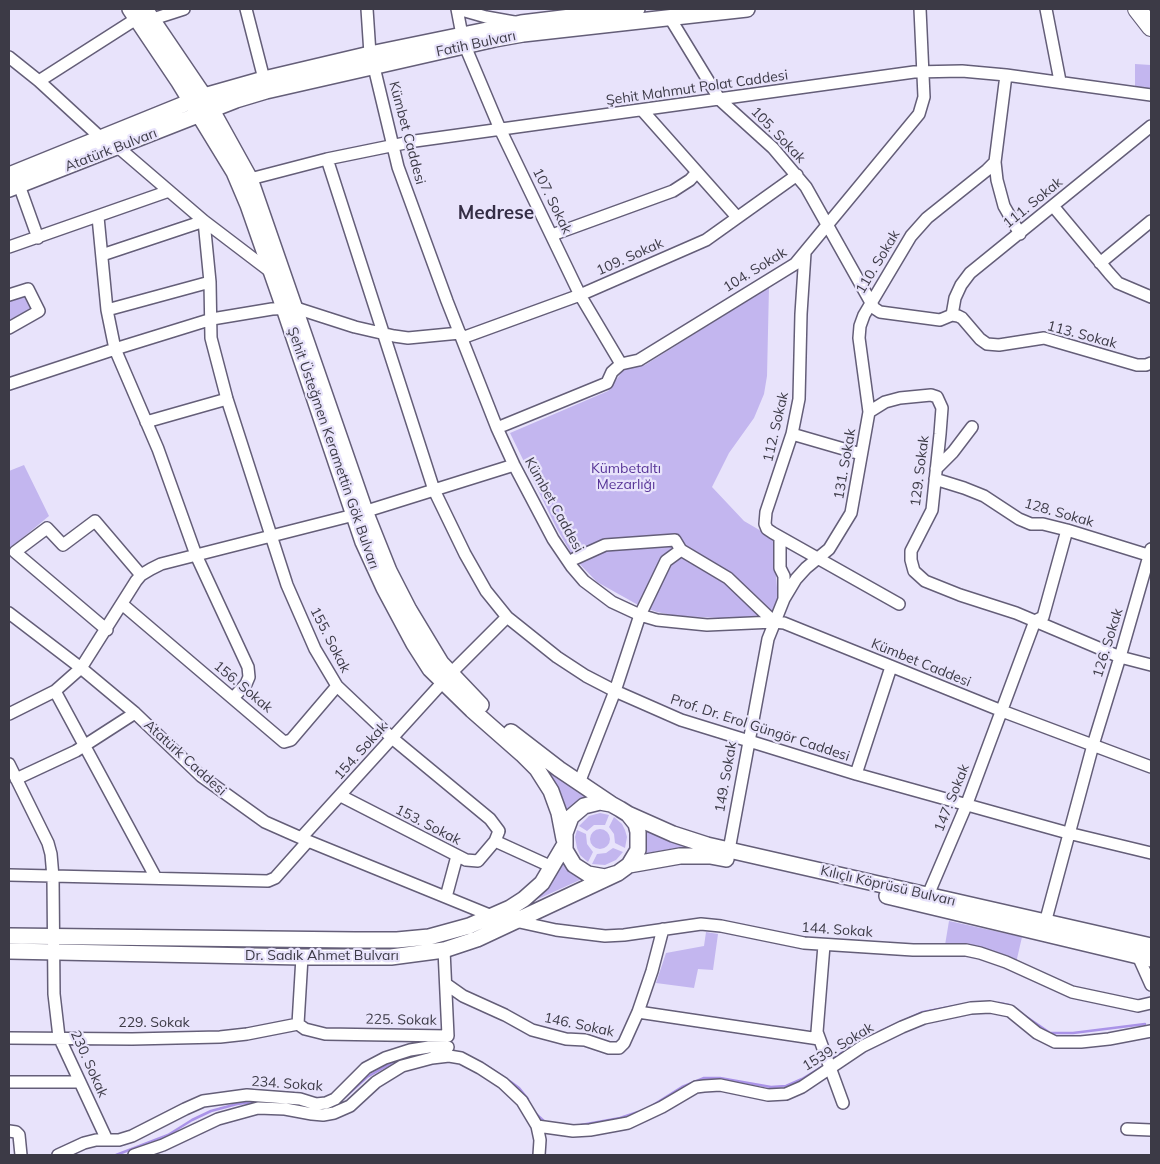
<!DOCTYPE html>
<meta charset="utf-8">
<style>
body{margin:0}
#map{position:relative;width:1160px;height:1164px;overflow:hidden;background:#e8e3fb;font-family:Mulish,sans-serif}
canvas{display:block}
.frame{position:absolute;inset:0;border:10px solid #3c3a46;pointer-events:none}
</style>
<div id="map">
<canvas width="1160" height="1164"></canvas>
<div class="frame"></div>
</div>
<script>
const context = document.querySelector('canvas').getContext('2d');
context.lineJoin = 'round';
function paint(path, color) { context.fillStyle = color; context.fill(path, 'evenodd'); }
const shape = rows => new Path2D(rows.map(r => 'M' + r).join(''));
function strokePath(path, color, width, dash) { context.strokeStyle = color; context.lineWidth = width; context.lineCap = dash ? 'butt' : 'round'; context.setLineDash(dash || []); context.stroke(path); }
function write(font, color, halo, rows, align = 'center') {
  context.font = font + ' Mulish,sans-serif'; context.lineWidth = 4.5; context.setLineDash([]); context.textBaseline = 'middle'; context.strokeStyle = halo; context.fillStyle = color; for (const [text, x, y, turn = 0] of rows) {
    context.save(); context.translate(x, y); context.rotate((+turn || 0) * Math.PI / 180); context.textAlign = isNaN(turn) ? turn : align; if (halo) context.strokeText(text, 0, 0); context.fillText(text, 0, 0); context.restore();
  }
}
paint(shape([
 [1135,64,1151,65,1151,91,1135,89],
 [769,287,767,376,764,394,754,418,729,453,712,487,744,521,773,538,778,600,774,610,765,617,744,619,677,616,657,612,640,606,597,582,574,558,557,529,510,433,608,391,624,369,645,365],
 [23,293,32,309,9,320,9,297],
 [24,465,49,516,9,549,9,471],
 [542,765,590,796,578,801,565,811],
 [600,813,609,815,605,825,594,825,587,831,579,826,589,816],
 [614,817,622,824,625,830,627,837,625,848,615,843,614,834,609,827],
 [644,827,698,847,675,848,643,854],
 '590 839a10 10 0 1 1 20 0a10 10 0 1 1-20 0Z',
 [577,830,586,834,587,844,593,852,588,862,580,855,577,848,575,837],
 [613,848,623,852,616,860,605,865,592,864,597,854,606,853],
 [564,861,582,879,538,899,553,880],
 [949,921,1022,937,1016,963,945,945],
 [706,932,718,934,713,970,698,969,694,988,656,983,666,953,704,946],
 [59,942,381,946,383,952,59,947]
]), '#c3b6ef');
strokePath(shape([
 [999,1003,1009,1005,1050,1033,1073,1033,1145,1024],
 [881,1031,923,1012,966,1004],
 [834,1058,852,1046],
 [484,1064,511,1082,519,1088,528,1099],
 [650,1107,682,1087,704,1078,720,1078,771,1087,786,1086,802,1079,825,1065],
 [326,1109,334,1107,367,1077,397,1060],
 [535,1113,546,1123],
 [581,1125,620,1118,638,1112],
 [116,1155,168,1135,192,1120,211,1111,237,1104,262,1101]
]), '#aa93e8', 2.5);
const minor = shape([
 [246,9,264,79],
 [367,9,370,54],
 [457,9,462,35],
 [458,9,486,17,514,22],
 [1046,9,1060,81],
 [670,18,720,100,773,148,806,187,874,308,880,312,940,320,952,315,958,316,962,318,980,339,987,344,999,345,1044,338,1137,365,1146,365,1151,363],
 [153,19,184,9],
 [465,46,500,129,580,295,621,364],
 [9,57,39,81,101,138],
 [374,67,398,167,447,301,497,428,514,465,553,539,572,567,584,581,612,602,640,615,657,620,707,625,774,622,784,623,1002,711,1151,767],
 [39,81,136,19],
 [642,110,737,217],
 [119,148,204,221,271,272],
 [327,159,434,490,465,554,486,591,507,617,557,657,586,676,615,691,681,720,856,774,1068,833,1151,853],
 [995,162,997,180,1004,206,1020,234],
 [250,179,327,159,415,141,914,72,962,71,1006,75,1151,95],
 [19,185,38,238],
 [1053,206,1109,273,1118,283,1151,297],
 [98,217,107,310,115,349,158,449,196,555,248,667,249,677,246,684,233,698],
 [552,235,673,191,690,180,697,172],
 [9,247,169,191],
 [805,253,801,314,799,399,792,434,766,512,765,524,767,529,773,533,899,604],
 [102,255,204,221,210,282,211,338,227,399,287,585,315,649,337,686,392,738,490,819,499,831,495,841,478,861,466,860,341,796],
 [1100,263,1151,221],
 [9,295,28,289,39,311,9,328],
 [107,310,210,282],
 [952,315,955,298,961,285,970,273,1151,126],
 [462,338,580,295,706,240,797,175],
 [9,384,115,349,212,319,272,309,296,308,355,327,394,336,408,338,460,333],
 [869,412,859,338,860,326,864,315,911,236,927,218,987,170,995,162,1006,75],
 [146,422,227,399],
 [497,428,607,383,612,372,621,364,639,360,795,264,919,114,924,97,920,9],
 [792,434,861,454],
 [936,469,953,452,972,427],
 [935,479,964,488,984,496,1019,519,1031,524,1043,524,1067,530,1151,556],
 [681,550,728,578,774,622],
 [574,559,605,545,675,540,681,550,666,561,640,615,615,691,579,783],
 [784,599,796,579,806,568,829,549,851,513,869,412,885,402,900,398,931,395,937,397,942,408,940,434,932,510,911,551,911,560,914,571,925,581,960,595,1016,613,1120,657,1151,665],
 [122,604,284,742,291,740,337,686],
 [9,613,81,668,135,713,201,776,265,822,308,841,492,916],
 [107,630,15,552,47,528,63,545,95,521,141,575],
 [450,674,507,617],
 [55,691,156,878],
 [9,714,55,691,81,668,136,581,141,575,151,569,161,564,354,515,514,465],
 [9,764,48,843,51,854,53,877,54,994,59,1037,107,1140],
 [856,774,891,667],
 [16,779,76,751,135,713],
 [301,838,442,683],
 [495,841,552,867],
 [729,850,768,639,784,599,784,576,780,568,780,537],
 [9,875,268,881,275,878,308,841],
 [928,895,966,806,1035,621,1043,617,1067,530],
 [446,897,457,856],
 [515,921,556,930,605,936,624,935,701,924,721,926,804,943,913,950,966,950,980,953,1006,962,1072,992,1138,1006,1151,1003],
 [1045,923,1093,745,1120,657,1151,549],
 [824,945,817,1032,843,1103],
 [1138,956,1151,985],
 [446,984,463,996,505,1015,532,1030,566,1039,585,1040,609,1048,619,1048,624,1043,638,1012,652,971,663,929],
 [638,1012,819,1039],
 [298,1024,305,1029,325,1034,448,1036,444,950],
 [298,1024,302,957],
 [9,1038,132,1039,220,1037,247,1034,298,1024],
 [9,1082,80,1082],
 [537,1126,573,1131,590,1130,628,1123,662,1107,696,1087,704,1086,720,1085,768,1095,786,1094,802,1087,863,1046,902,1027,924,1018,971,1008,990,1007,1010,1011,1037,1033,1055,1042,1081,1042,1109,1039,1151,1031],
 [1127,1129,1151,1130],
 [9,1131,16,1132,19,1135,21,1155],
 [58,1155,84,1143,96,1140,119,1140,132,1136,185,1109,203,1101,247,1095,300,1099,316,1104,326,1103,335,1099,366,1068,385,1058,410,1050,429,1047,448,1047],
 [134,1155,163,1145,218,1119,258,1108,285,1109,312,1114,323,1115,334,1113,350,1106,376,1082,402,1066,432,1058,449,1056,461,1058,480,1068,503,1083,522,1101,537,1126,540,1140,539,1155]
]);
const major = shape([
 [130,9,179,82,234,172,248,205,284,308,363,542,384,588,414,644,430,669,472,710,522,754,537,769,551,791,559,813,564,839],
 [145,9,204,96,250,179,365,511,389,571,409,610,441,663,481,705],
 [9,175,204,96,264,79,370,54,521,23,637,9],
 [9,189,236,100,266,91,495,39,523,34,747,9],
 [511,732,559,769,611,804],
 [628,814,673,834,707,845,1151,946],
 [629,865,680,856,710,856,726,859],
 [887,896,1151,959],
 [9,936,355,940,397,940,429,937,469,926,510,908,524,899,542,883,565,844],
 [9,951,302,957,391,957,444,950,477,939,618,873,629,865,638,850,638,832,636,824,628,814,620,809,611,804,600,802,584,806,571,817,565,833,565,850,574,865,588,874,605,877,618,873]
]);
const highway = shape([
 [1137,9,1151,27]
]);
strokePath(minor, '#645e78', 14);
strokePath(major, '#645e78', 18);
strokePath(highway, '#645e78', 20);
strokePath(minor, '#fff', 11);
strokePath(major, '#fff', 15);
strokePath(highway, '#fff', 18);
write('14px', '#3c3a46', '#e8e3fb', [
 ["Fatih Bulvarı",476,44,-12],
 ["Şehit Mahmut Polat Caddesi",697,88,-8],
 ["Kümbet Caddesi",407,133,75],
 ["105. Sokak",778,135,46],
 ["Atatürk Bulvarı",111,150,-21],
 ["107. Sokak",552,201,64],
 ["111. Sokak",1033,203,-39],
 ["109. Sokak",630,257,-24],
 ["110. Sokak",878,262,-59],
 ["104. Sokak",755,270,-32],
 ["113. Sokak",1082,335,15],
 ["112. Sokak",776,427,-77],
 ["Şehit Üsteğmen Keramettin Gök Bulvarı",333,448,71],
 ["131. Sokak",845,464,-80],
 ["129. Sokak",920,471,-83],
 ["Kümbet Caddesi",554,505,61],
 ["128. Sokak",1059,513,16],
 ["155. Sokak",330,640,63],
 ["126. Sokak",1108,643,-73],
 ["Kümbet Caddesi",921,663,22],
 ["156. Sokak",243,687,40],
 ["Prof. Dr. Erol Güngör Caddesi",760,728,18],
 ["154. Sokak",361,751,-48],
 ["Atatürk Caddesi",185,758,42],
 ["149. Sokak",726,777,-80],
 ["147. Sokak",952,798,-68],
 ["153. Sokak",428,825,27],
 ["Kılıçlı Köprüsü Bulvarı",888,886,13],
 ["144. Sokak",837,930,4],
 ["Dr. Sadık Ahmet Bulvarı",322,956],
 ["225. Sokak",401,1020,1],
 ["229. Sokak",154,1023],
 ["146. Sokak",579,1025,12],
 ["1539. Sokak",838,1047,-31],
 ["230. Sokak",89,1064,66],
 ["234. Sokak",287,1084,4]
]);
write('14px', '#573497', '#e8e3fb', [
 ["Kümbetaltı",626,469],
 ["Mezarlığı",626,485]
]);
write('bold 19px', '#342e45', '#e8e3fb', [
 ["Medrese",496,213]
]);
</script>
